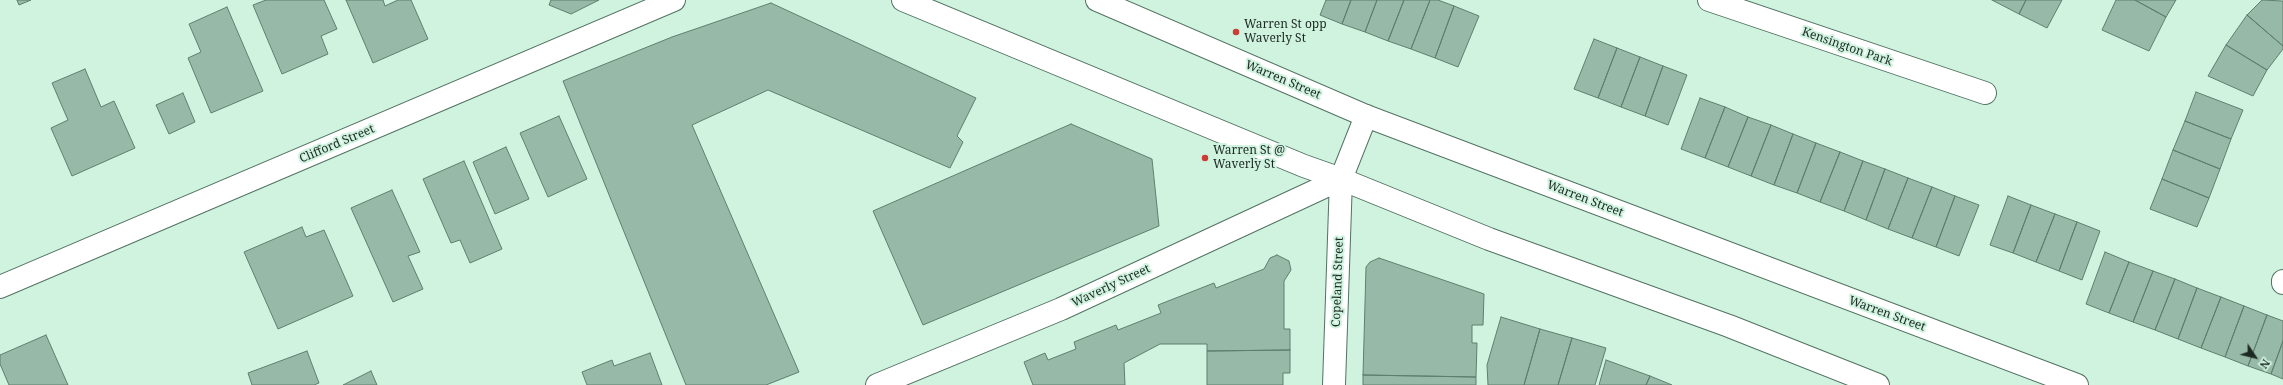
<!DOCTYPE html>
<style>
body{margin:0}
#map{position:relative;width:2283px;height:385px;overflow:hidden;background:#d0f3e0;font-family:"Noto Serif",serif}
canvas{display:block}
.north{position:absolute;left:2235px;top:337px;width:40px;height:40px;-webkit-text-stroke:3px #d0f3e0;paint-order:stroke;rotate:125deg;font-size:11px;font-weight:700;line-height:16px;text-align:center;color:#1c2922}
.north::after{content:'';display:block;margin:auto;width:14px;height:18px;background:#1c2922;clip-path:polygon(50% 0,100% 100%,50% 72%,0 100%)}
</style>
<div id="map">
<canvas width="2283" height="385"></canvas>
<div class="north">N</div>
</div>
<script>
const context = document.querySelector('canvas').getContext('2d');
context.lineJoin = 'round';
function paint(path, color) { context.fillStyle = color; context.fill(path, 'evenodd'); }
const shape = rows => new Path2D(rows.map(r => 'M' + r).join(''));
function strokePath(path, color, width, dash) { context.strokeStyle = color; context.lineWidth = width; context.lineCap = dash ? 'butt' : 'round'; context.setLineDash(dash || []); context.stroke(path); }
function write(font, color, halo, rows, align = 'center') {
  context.font = font + ' "Noto Serif",serif'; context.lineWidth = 4; context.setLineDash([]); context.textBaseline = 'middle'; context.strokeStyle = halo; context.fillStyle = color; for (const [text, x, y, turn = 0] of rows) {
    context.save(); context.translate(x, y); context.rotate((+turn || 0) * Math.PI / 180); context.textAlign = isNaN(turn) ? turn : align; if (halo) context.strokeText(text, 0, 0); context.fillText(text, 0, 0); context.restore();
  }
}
const building = shape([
 [17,0,31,0,19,5,17,0],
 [266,0,324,0,337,29,321,36,328,54,282,74,253,5,266,0],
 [346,0,383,0,385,6,398,0,411,0,428,39,373,63,346,0],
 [551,0,599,0,571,14,549,5,551,0],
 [1326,0,1351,0,1342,24,1320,15,1326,0],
 [1351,0,1377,0,1365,32,1342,24,1351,0],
 [1377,0,1404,0,1388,41,1365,32,1377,0],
 [1404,0,1430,0,1411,49,1388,41,1404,0],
 [1430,0,1438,0,1454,6,1435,58,1411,49,1430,0],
 [1992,0,2026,0,2019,14,1992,0],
 [2026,0,2062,0,2047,28,2019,14,2026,0],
 [2116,0,2135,0,2166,17,2149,51,2102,30,2116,0],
 [2135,0,2176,0,2166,17,2135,0],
 [2262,0,2283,1,2283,46,2247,15,2262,0],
 [771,3,976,98,957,136,963,142,950,168,768,90,692,125,799,372,766,385,686,385,563,81,672,37,771,3],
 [1454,6,1479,16,1458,67,1435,58,1454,6],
 [227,7,263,91,211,113,188,58,201,52,189,24,227,7],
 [2247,15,2283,46,2283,49,2267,70,2226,45,2247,15],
 [1594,39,1617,48,1598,98,1574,89,1594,39],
 [2226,45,2267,70,2253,96,2208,76,2226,45],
 [1617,48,1640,57,1621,107,1598,98,1617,48],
 [1640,57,1663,66,1645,116,1621,107,1640,57],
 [1663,66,1687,75,1668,125,1645,116,1663,66],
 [85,69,101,107,114,101,135,148,72,176,51,128,68,120,52,83,85,69],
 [2196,92,2243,110,2231,139,2185,121,2196,92],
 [183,93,195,122,169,134,156,105,183,93],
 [1700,98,1725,107,1705,158,1681,149,1700,98],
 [1725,107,1748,117,1728,167,1705,158,1725,107],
 [559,116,587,179,548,197,520,133,559,116],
 [1748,117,1771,125,1751,176,1728,167,1748,117],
 [2185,121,2231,139,2220,169,2173,150,2185,121],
 [1071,124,1152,159,1159,226,923,325,873,211,1071,124],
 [1771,125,1793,134,1774,185,1751,176,1771,125],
 [1793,134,1816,143,1797,193,1774,185,1793,134],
 [1816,143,1840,152,1820,202,1797,193,1816,143],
 [506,147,529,199,495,214,473,162,506,147],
 [2173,150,2220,169,2209,198,2162,179,2173,150],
 [1840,152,1863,161,1844,211,1820,202,1840,152],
 [464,161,502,249,470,263,460,240,451,243,423,179,464,161],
 [1863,161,1885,169,1866,220,1844,211,1863,161],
 [1885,169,1908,178,1888,229,1866,220,1885,169],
 [1908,178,1932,187,1912,238,1888,229,1908,178],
 [2162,179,2209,198,2197,227,2150,209,2162,179],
 [1932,187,1955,196,1936,247,1912,238,1932,187],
 [392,190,420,252,408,256,423,289,393,302,351,208,392,190],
 [1955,196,1979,205,1959,256,1936,247,1955,196],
 [2008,196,2031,205,2013,253,1990,245,2008,196],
 [2031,205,2055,214,2036,262,2013,253,2031,205],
 [2055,214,2077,222,2059,271,2036,262,2055,214],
 [2077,222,2100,231,2082,280,2059,271,2077,222],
 [302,227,306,237,324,230,353,296,278,329,244,252,302,227],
 [2105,252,2129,262,2109,313,2086,304,2105,252],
 [1277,255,1289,261,1291,270,1284,281,1284,329,1290,329,1290,350,1207,351,1207,344,1160,344,1124,363,1125,385,1033,385,1024,362,1045,353,1048,360,1076,349,1074,342,1116,325,1118,330,1161,313,1158,305,1214,283,1216,288,1264,269,1270,258,1277,255],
 [1379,258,1484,294,1483,325,1472,325,1472,343,1477,343,1476,377,1363,375,1366,267,1370,262,1379,258],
 [2129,262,2153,271,2133,322,2109,313,2129,262],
 [2153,271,2175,279,2155,330,2133,322,2153,271],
 [2175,279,2197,288,2178,339,2155,330,2175,279],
 [2197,288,2221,297,2201,348,2178,339,2197,288],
 [2221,297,2244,306,2225,357,2201,348,2221,297],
 [2244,306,2267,315,2248,366,2225,357,2244,306],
 [2267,315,2283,321,2283,341,2271,374,2248,366,2267,315],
 [1501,317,1540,329,1524,385,1488,385,1487,365,1501,317],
 [1540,329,1572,338,1558,385,1524,385,1540,329],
 [46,335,68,385,9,385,0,364,0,355,46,335],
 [1572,338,1606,348,1595,385,1558,385,1572,338],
 [2283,341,2283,379,2271,374,2283,341],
 [1290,350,1290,373,1283,373,1283,385,1207,385,1207,351,1290,350],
 [307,351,319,383,314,385,252,385,248,373,307,351],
 [650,353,662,385,587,385,582,372,612,360,614,366,650,353],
 [1606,360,1650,376,1646,385,1599,385,1606,360],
 [371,371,377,385,343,385,371,371],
 [1363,375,1476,377,1476,385,1363,385,1363,375],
 [1650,376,1672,385,1646,385,1650,376]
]);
paint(building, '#97b9a7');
strokePath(building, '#5f7f6e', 1);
const street = shape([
 [1709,0,1985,93],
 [2283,283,2283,281],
 [0,287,674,0],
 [877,385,1061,309,1341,179],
 [1334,385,1341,179,1366,116]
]);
const secondary = shape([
 [903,0,1304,166,1341,179,1489,239,1729,326,1878,385],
 [1097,0,1366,116,2077,385]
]);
strokePath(street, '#537262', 24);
strokePath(secondary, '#537262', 24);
strokePath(street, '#fff', 22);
strokePath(secondary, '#fff', 22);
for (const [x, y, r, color] of [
 [1236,32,4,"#ca3c34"],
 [1205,158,4,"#ca3c34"]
]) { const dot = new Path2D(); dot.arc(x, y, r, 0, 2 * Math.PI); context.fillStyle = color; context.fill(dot); strokePath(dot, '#d0f3e0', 1.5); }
write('12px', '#1c2922', '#d0f3e0', [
 ["Warren St opp",1244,25],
 ["Waverly St",1244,39],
 ["Warren St @",1213,151],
 ["Waverly St",1213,165]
], 'left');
write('12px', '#1c2922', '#d0f3e0', [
 ["Kensington Park",1847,47,19],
 ["Warren Street",1283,80,23],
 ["Clifford Street",337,144,-23],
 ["Warren Street",1585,199,21],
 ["Copeland Street",1338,282,-88],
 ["Waverly Street",1111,286,-25],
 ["Warren Street",1887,314,20]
]);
</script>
